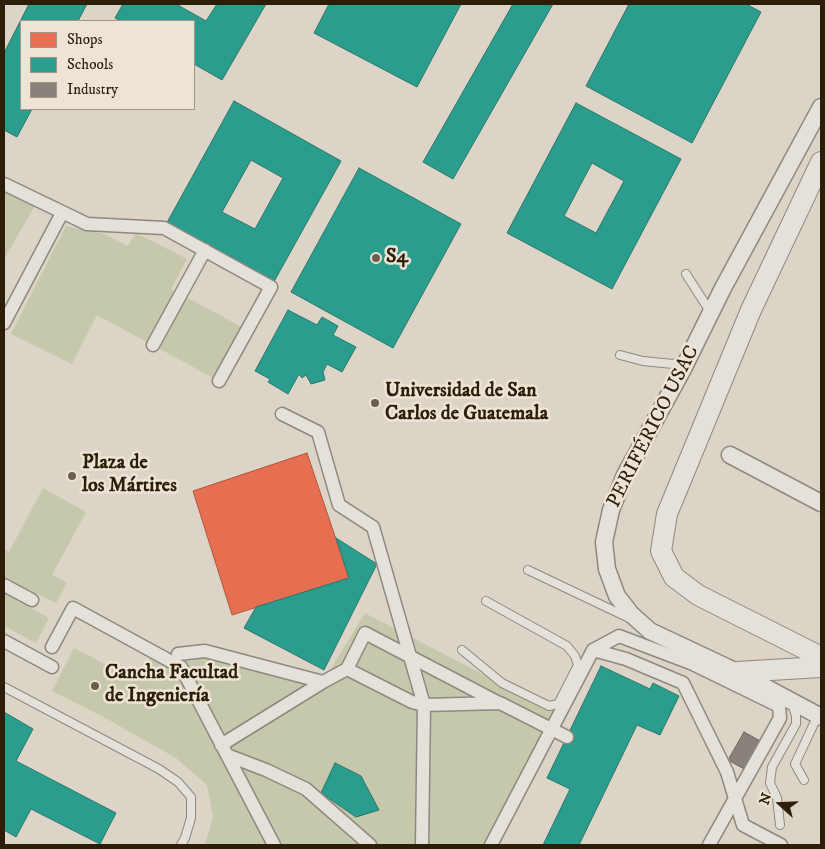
<!DOCTYPE html>
<meta charset="utf-8">
<style>
body{margin:0}
#map{position:relative;width:825px;height:849px;overflow:hidden;background:#dcd4c7;font-family:"IM FELL DW Pica",serif}
canvas{display:block}
.frame{position:absolute;inset:0;border:5px solid #2d1e0a;pointer-events:none}
.legend{position:absolute;left:20px;top:20px;width:175px;height:90px;box-sizing:border-box;background:#eee4d5;border:1px solid #a19584;margin:0;padding:6px 9px;list-style:none;font-size:15px;color:#2d1e0a}
.legend li{display:flex;align-items:center;gap:10px;height:25px}
.legend b{width:25px;border:1px solid #a19584}
.north{position:absolute;left:755px;top:779px;width:50px;height:50px;-webkit-text-stroke:4px #eee4d5;paint-order:stroke;rotate:290deg;font-size:14px;font-weight:700;line-height:20px;text-align:center;color:#2d1e0a}
.north::after{content:'';display:block;margin:auto;width:18px;height:22px;background:#2d1e0a;clip-path:polygon(50% 0,100% 100%,50% 72%,0 100%)}
</style>
<div id="map">
<canvas width="825" height="849"></canvas>
<div class="frame"></div>
<ul class="legend">
<li><b style="height:14px;background:#e76f51"></b>Shops</li>
<li><b style="height:14px;background:#2a9d8f"></b>Schools</li>
<li><b style="height:14px;background:#8a817c"></b>Industry</li>
</ul>
<div class="north">N</div>
</div>
<script>
const context = document.querySelector('canvas').getContext('2d');
context.lineJoin = 'round';
function paint(path, color) { context.fillStyle = color; context.fill(path, 'evenodd'); }
const shape = rows => new Path2D(rows.map(r => 'M' + r).join(''));
function strokePath(path, color, width, dash) { context.strokeStyle = color; context.lineWidth = width; context.lineCap = dash ? 'butt' : 'round'; context.setLineDash(dash || []); context.stroke(path); }
function write(font, color, halo, rows, align = 'center') {
  context.font = font + ' "IM FELL DW Pica",serif'; context.lineWidth = 5; context.setLineDash([]); context.textBaseline = 'middle'; context.strokeStyle = halo; context.fillStyle = color; for (const [text, x, y, turn = 0] of rows) {
    context.save(); context.translate(x, y); context.rotate((+turn || 0) * Math.PI / 180); context.textAlign = isNaN(turn) ? turn : align; if (halo) context.strokeText(text, 0, 0); context.fillText(text, 0, 0); context.restore();
  }
}
paint(shape([
 [4,184,37,202,4,259],
 [66,226,104,234,128,246,136,233,187,259,171,289,247,330,219,381,97,315,72,364,11,334],
 [43,488,86,512,52,575,67,583,56,603,36,593,28,607,49,618,36,643,4,626,4,549,9,552],
 [365,613,559,714,497,845,205,845,213,817,207,785,176,758,109,720,52,691,74,648,137,681,150,658,180,667,178,654,205,651,323,682]
]), '#c5c8aa');
const shops = shape([
 [307,453,349,578,232,615,193,491,307,453]
]);
paint(shops, '#e76f51');
strokePath(shops, '#af573c', 1);
const schools = shape([
 [29,4,87,4,78,21,21,21,21,109,32,109,17,137,4,130,4,53,29,4],
 [123,4,176,4,206,21,217,4,266,4,222,80,194,64,194,21,121,21,115,18,123,4],
 [329,4,461,4,417,87,314,33,329,4],
 [513,4,553,4,453,179,423,162,513,4],
 [629,4,746,4,761,12,692,143,586,86,629,4],
 [234,101,341,161,271,287,164,228,234,101],
 [251,160,283,178,255,229,222,212,251,160],
 [576,103,681,159,612,289,507,233,576,103],
 [592,163,624,181,596,233,564,216,592,163],
 [359,168,461,224,393,348,291,292,359,168],
 [288,310,317,325,322,317,338,326,333,335,356,347,342,372,327,364,323,372,325,380,311,384,306,375,302,378,299,374,288,394,268,382,270,379,255,371,288,310],
 [336,538,377,564,324,670,244,628,256,607,349,578,336,538],
 [601,666,650,689,653,683,679,696,660,735,637,725,579,845,543,845,570,789,547,778,601,666],
 [4,712,33,729,16,761,116,813,100,844,31,809,16,837,4,830,4,712],
 [335,763,361,776,379,810,356,817,321,793,335,763]
]);
paint(schools, '#2a9d8f');
strokePath(schools, '#2b7767', 1);
const industry = shape([
 [744,732,762,742,746,770,728,760,744,732]
]);
paint(industry, '#8a817c');
strokePath(industry, '#6e635a', 1);
const service = shape([
 [686,274,711,313],
 [620,355,643,361,673,364,686,359],
 [528,570,629,618],
 [462,650,502,683,549,706,558,704,578,665,575,656,567,646,486,601],
 [4,687,159,769,178,782,191,797,191,818,185,838,181,845],
 [804,780,795,764,818,715],
 [780,825,777,798,770,783,772,767,796,724,796,716,792,703]
]);
const pedestrian = shape([
 [4,184,87,224,164,228,271,287,219,381],
 [4,323,62,213],
 [153,345,205,250],
 [282,414,318,432,339,505,373,527,424,705,422,845],
 [4,585,32,600],
 [4,641,52,667],
 [52,647,73,608,181,667,274,845],
 [593,650,619,636,693,664,779,706,780,718,709,845],
 [178,654,205,651,323,682,347,669,412,702,424,705,500,703,567,737],
 [347,669,365,633,499,703],
 [221,745,323,682],
 [227,755,266,770,306,789,370,845],
 [491,845,593,650,626,659,683,683,727,772,743,825,781,845]
]);
const minor = shape([
 [821,107,723,288,683,369,625,475,611,510,604,542,607,569,617,596,631,614,650,631,737,672,821,717],
 [730,455,821,503]
]);
const tertiary = shape([
 [821,162,751,310,667,514,661,551,674,577,698,595,821,657],
 [737,672,821,667]
]);
strokePath(service, '#8e887e', 10);
strokePath(pedestrian, '#8e887e', 15);
strokePath(minor, '#8e887e', 19);
strokePath(tertiary, '#8e887e', 22);
strokePath(service, '#e4e0da', 8);
strokePath(pedestrian, '#e4e0da', 12);
strokePath(minor, '#e4e0da', 16);
strokePath(tertiary, '#e4e0da', 20);
for (const [x, y, r, color] of [
 [376,258,5,"#6a5e4c"],
 [375,403,5,"#6a5e4c"],
 [72,476,5,"#6a5e4c"],
 [95,686,5,"#6a5e4c"]
]) { const dot = new Path2D(); dot.arc(x, y, r, 0, 2 * Math.PI); context.fillStyle = color; context.fill(dot); strokePath(dot, '#eee4d5', 2); }
write('bold 20px', '#2d1e0a', '#eee4d5', [
 ["S4",386,258],
 ["Universidad de San",385,392],
 ["Carlos de Guatemala",385,415],
 ["Plaza de",82,464],
 ["los Mártires",82,487],
 ["Cancha Facultad",105,674],
 ["de Ingeniería",105,697]
], 'left');
write('20px', '#2d1e0a', '#eee4d5', [
 ["PERIFÉRICO USAC",654,427,-63]
]);
</script>
